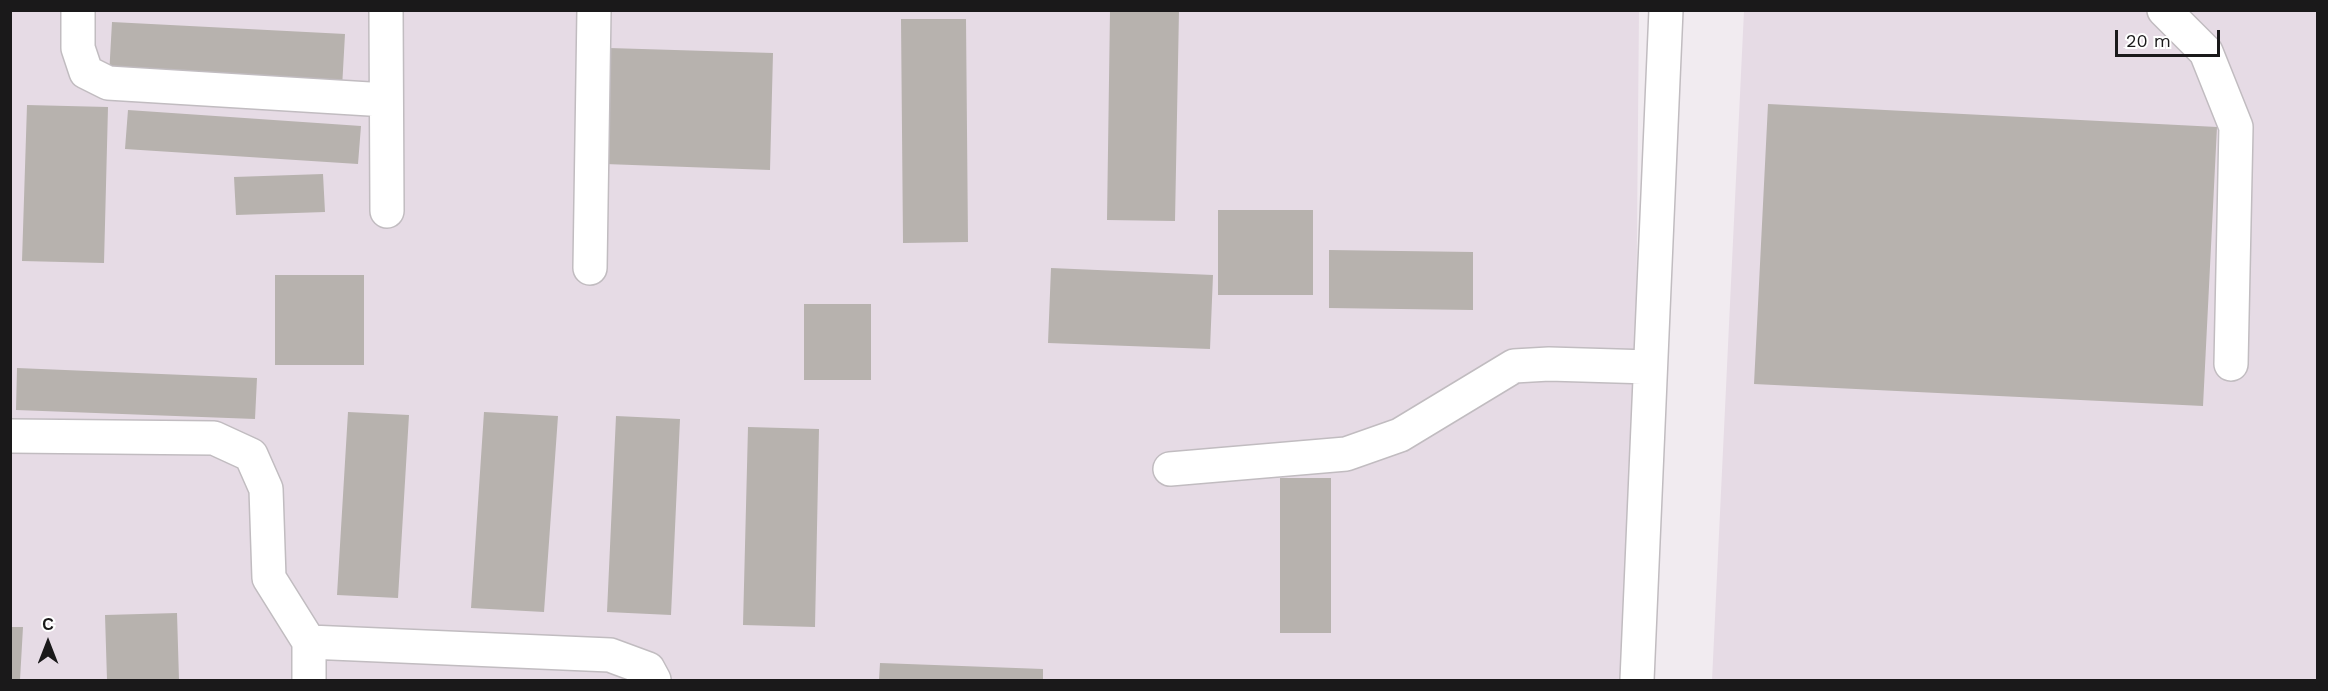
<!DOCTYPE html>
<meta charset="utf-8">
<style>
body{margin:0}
#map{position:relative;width:2328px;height:691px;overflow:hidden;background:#f1ebf0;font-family:"Work Sans",sans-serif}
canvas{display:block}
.frame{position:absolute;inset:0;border:12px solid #1a191a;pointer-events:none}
.north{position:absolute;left:18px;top:613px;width:60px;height:60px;-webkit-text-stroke:4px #fff;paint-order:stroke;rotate:0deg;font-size:16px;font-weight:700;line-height:24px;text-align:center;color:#1a191a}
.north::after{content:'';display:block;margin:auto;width:21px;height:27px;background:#1a191a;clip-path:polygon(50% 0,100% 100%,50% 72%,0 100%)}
.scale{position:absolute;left:2115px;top:30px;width:105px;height:27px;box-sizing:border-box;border:3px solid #1a191a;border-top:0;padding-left:8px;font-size:18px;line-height:21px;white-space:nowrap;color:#1a191a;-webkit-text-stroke:4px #fff;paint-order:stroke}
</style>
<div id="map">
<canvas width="2328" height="691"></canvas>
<div class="frame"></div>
<div class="north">С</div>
<div class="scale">20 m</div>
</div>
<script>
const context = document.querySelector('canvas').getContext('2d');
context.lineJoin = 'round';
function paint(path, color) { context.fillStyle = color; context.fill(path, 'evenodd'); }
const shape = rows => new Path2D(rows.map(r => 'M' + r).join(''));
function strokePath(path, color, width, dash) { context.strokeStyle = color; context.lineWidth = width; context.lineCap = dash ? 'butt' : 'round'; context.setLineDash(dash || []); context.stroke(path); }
paint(shape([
 [10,11,1639,11,1633,680,11,680],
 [1744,11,2317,11,2317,680,1712,680]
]), '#e6dbe5');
paint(shape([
 [1110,10,1179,10,1175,221,1107,220],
 [901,19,966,19,968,242,903,243],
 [112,22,345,34,342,88,109,76],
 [609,48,773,53,770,170,605,164],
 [1768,104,2217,127,2203,406,1754,384],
 [27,105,108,107,104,263,22,261],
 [128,110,361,126,358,164,125,149],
 [323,174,325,212,236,215,234,177],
 [1218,210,1313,210,1313,295,1218,295],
 [1329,250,1473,252,1473,310,1329,308],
 [1051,268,1213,275,1210,349,1048,343],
 [275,275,364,275,364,365,275,365],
 [804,304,871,304,871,380,804,380],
 [17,368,257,378,255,419,16,410],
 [348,412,409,415,398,598,337,595],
 [484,412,558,416,544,612,471,608],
 [616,416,680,419,671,615,607,612],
 [748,427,819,429,815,627,743,625],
 [1280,478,1331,478,1331,633,1280,633],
 [177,613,179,680,107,680,105,615],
 [10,627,23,627,20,680,10,680],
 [880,663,1043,669,1043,680,879,680]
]), '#b7b2ae');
const minor = shape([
 [78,10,78,48,86,72,108,83,386,100],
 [386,10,387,211],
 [2164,10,2206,52,2236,127,2231,364],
 [590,268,594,10],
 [10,436,214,438,251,455,266,489,269,578,309,642,309,680],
 [1170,469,1346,454,1400,435,1514,366,1549,364,1650,367],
 [309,642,610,655,648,669,654,680],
 [1637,680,1666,10]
]);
strokePath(minor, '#c1bcc0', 36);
strokePath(minor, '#fff', 33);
</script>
